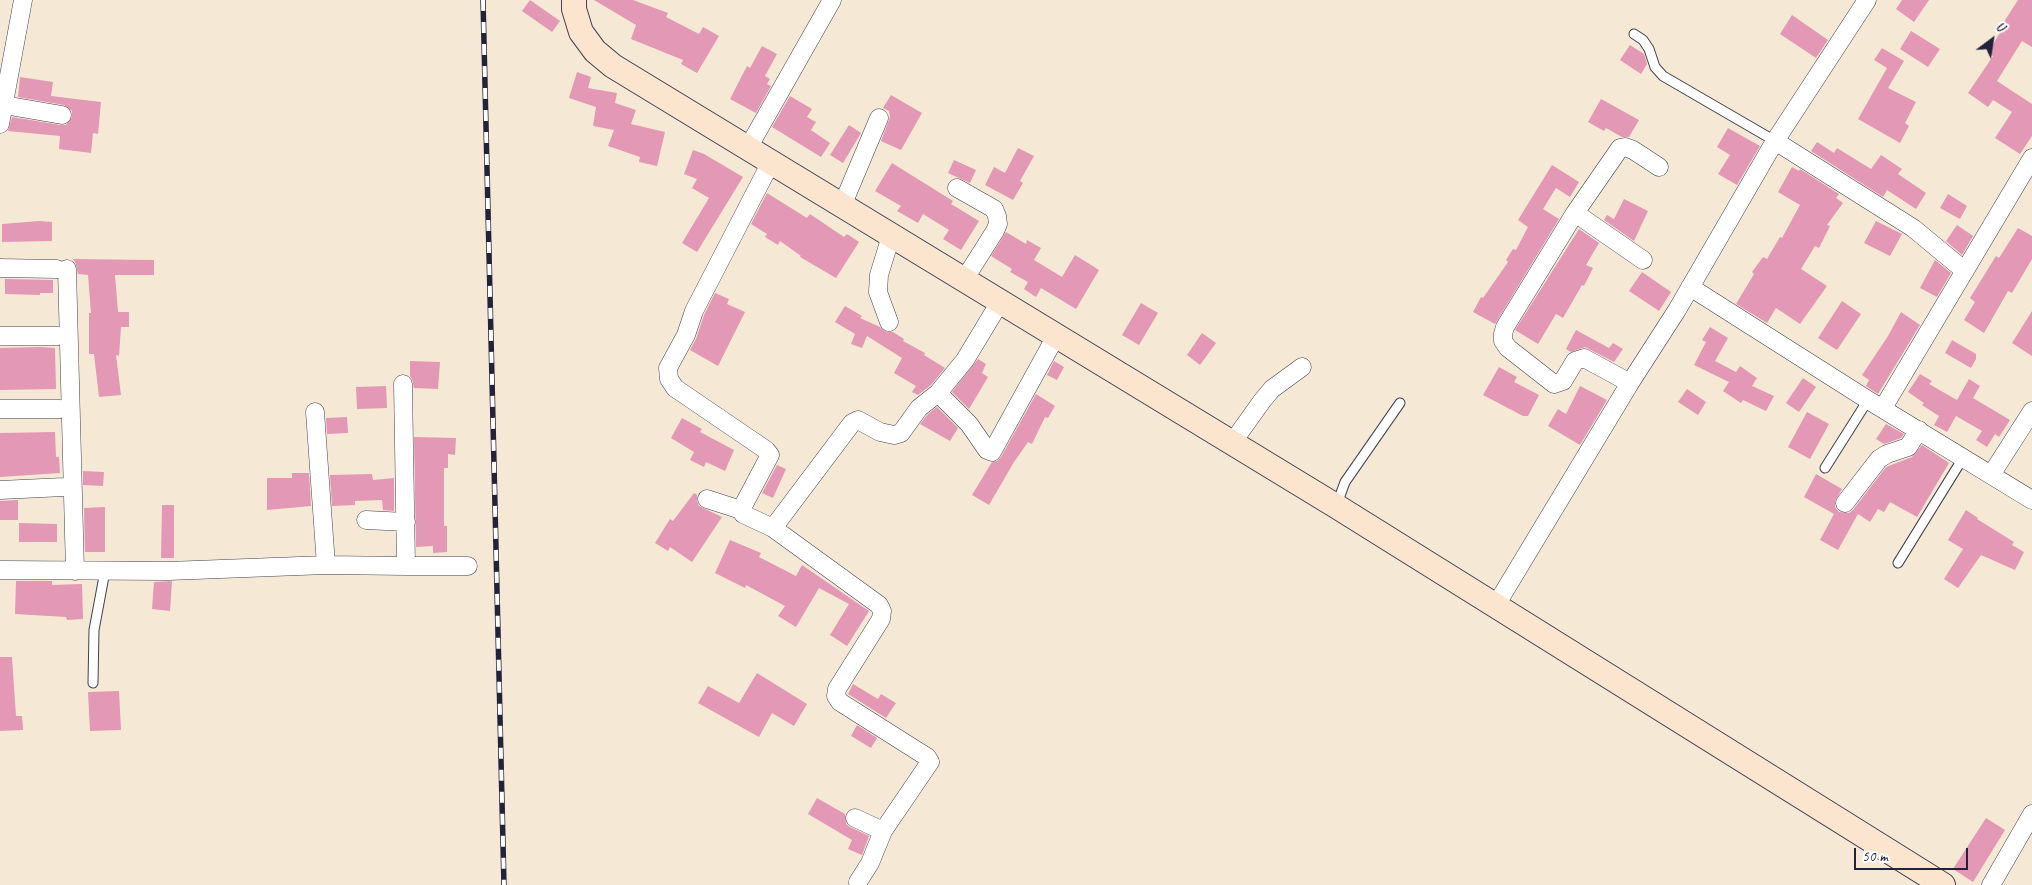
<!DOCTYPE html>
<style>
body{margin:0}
#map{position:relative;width:2032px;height:885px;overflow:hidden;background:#f5e9d5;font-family:Caveat,sans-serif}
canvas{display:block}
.north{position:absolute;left:1967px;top:15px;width:50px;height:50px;-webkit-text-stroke:4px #fff;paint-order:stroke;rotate:31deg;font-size:14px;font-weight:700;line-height:20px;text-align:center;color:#22223b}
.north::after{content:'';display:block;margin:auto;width:18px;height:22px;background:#22223b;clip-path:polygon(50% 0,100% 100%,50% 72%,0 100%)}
.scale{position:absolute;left:1854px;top:848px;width:114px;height:22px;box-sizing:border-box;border:2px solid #22223b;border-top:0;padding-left:6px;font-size:15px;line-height:18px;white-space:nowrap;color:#22223b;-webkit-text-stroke:4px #fff;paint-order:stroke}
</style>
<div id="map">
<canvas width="2032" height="885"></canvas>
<div class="north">U</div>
<div class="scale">50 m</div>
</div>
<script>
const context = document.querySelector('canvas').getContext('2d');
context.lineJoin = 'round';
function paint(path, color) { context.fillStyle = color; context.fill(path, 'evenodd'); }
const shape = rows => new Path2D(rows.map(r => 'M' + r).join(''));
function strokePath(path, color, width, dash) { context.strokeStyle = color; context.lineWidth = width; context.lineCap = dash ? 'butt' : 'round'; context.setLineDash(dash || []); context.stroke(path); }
paint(shape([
 [530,0,560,21,552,32,522,11],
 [594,0,633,0,668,13,666,17,699,34,703,27,719,36,697,73,681,64,683,60,631,39,636,25],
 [1902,0,1929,0,1914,22,1896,9],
 [2018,0,2032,0,2032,47,2022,41,1997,81,2032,104,2032,136,2020,154,1995,138,2012,112,1993,100,1988,107,1968,93,1993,56,1988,53,2002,29,2000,28],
 [1792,15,1828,40,1816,58,1780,34],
 [1911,31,1940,49,1928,67,1900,49],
 [1630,45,1644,54,1647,64,1641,74,1620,60],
 [762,46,777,54,765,76,770,79,767,84,771,86,756,113,730,99,747,66,750,68],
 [1882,48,1904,61,1888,88,1916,102,1905,123,1909,126,1900,143,1858,119,1887,68,1874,60],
 [577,72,591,77,588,88,617,93,615,103,636,110,631,124,665,132,657,166,639,162,640,157,608,146,614,130,593,126,596,107,569,98],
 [20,77,53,82,51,96,101,102,98,134,93,133,91,153,59,149,60,136,8,131,12,117,61,125,66,125,72,117,72,111,64,105,18,97],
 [891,95,922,113,901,150,881,141,890,117,889,111,883,108],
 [790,96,812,109,807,117,816,122,811,130,830,143,821,157,772,127],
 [1601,99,1639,120,1629,137,1622,137,1606,128,1604,131,1588,122],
 [849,125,861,133,843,163,830,155],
 [1728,128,1760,146,1737,185,1718,174,1730,155,1717,147],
 [1817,142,1834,153,1837,148,1871,169,1881,155,1902,169,1898,174,1926,193,1916,209,1887,190,1883,197,1811,151],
 [1018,148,1034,156,1020,181,1023,183,1013,200,985,185,994,167,1005,173],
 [693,150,704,154,743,177,697,252,682,243,709,198,692,188,697,179,684,174],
 [954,160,976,170,970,183,948,173],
 [892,163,953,201,951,204,979,221,961,250,943,239,949,230,923,214,918,223,897,211,901,206,875,191],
 [1552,165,1579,182,1570,197,1556,188,1543,209,1559,219,1495,324,1473,312,1481,297,1483,298,1508,262,1506,260,1513,249,1516,250,1528,227,1518,220],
 [1792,167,1799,171,1800,169,1839,194,1836,198,1843,203,1827,225,1830,226,1819,248,1815,246,1801,269,1827,286,1800,324,1776,308,1767,323,1736,304,1754,274,1752,272,1763,257,1767,259,1780,237,1782,238,1800,205,1778,192],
 [767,193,807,218,810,214,844,237,847,234,859,242,836,278,800,257,801,256,780,241,778,245,765,237,767,234,751,224],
 [1948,194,1967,206,1960,219,1940,208],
 [1624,199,1648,211,1634,241,1604,220,1607,215,1614,219],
 [39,221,52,222,52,241,2,242,2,224],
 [1876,221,1902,234,1890,256,1864,243],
 [1957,225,1973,236,1962,255,1946,241],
 [2018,228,2032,236,2032,259,2012,293,2008,291,1984,333,1964,320,1975,302,1970,298,1996,256,1999,258],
 [1579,229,1599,243,1586,265,1593,268,1584,286,1582,285,1563,318,1556,314,1538,344,1515,330],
 [1006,232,1026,244,1027,240,1041,248,1034,260,1062,277,1075,255,1099,270,1076,309,1041,288,1036,297,1024,289,1028,282,1010,272,1012,269,991,256],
 [73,259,154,260,154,275,115,275,118,312,129,312,129,327,121,327,119,356,116,355,121,395,99,397,94,354,89,354,89,313,91,313,88,275,78,274,76,264],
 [1935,260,1951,273,1937,297,1920,288],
 [1642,272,1671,292,1659,311,1629,291],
 [5,279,53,280,53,293,40,293,40,295,5,294],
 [715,293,729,299,727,304,745,312,718,366,690,350,696,339,704,315],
 [1842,301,1861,314,1837,350,1818,338],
 [1141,303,1158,313,1139,345,1122,335],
 [845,306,862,316,860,318,880,327,887,332,893,332,904,339,903,341,925,353,924,355,945,368,931,385,918,395,912,392,916,386,894,373,902,358,867,336,862,348,851,344,855,334,835,322],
 [2032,311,2032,356,2012,343],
 [1901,312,1920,325,1878,394,1866,386,1869,380,1862,375,1888,336],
 [1710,327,1728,338,1715,361,1736,372,1740,366,1757,378,1752,386,1774,396,1766,411,1743,400,1741,403,1723,391,1729,382,1694,365,1706,342,1702,340],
 [1576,330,1609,348,1613,343,1623,349,1614,362,1585,347,1571,352,1566,349],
 [1202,333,1216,343,1200,365,1187,355],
 [1952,340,1976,354,1976,359,1971,368,1945,353],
 [40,347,55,348,56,389,0,390,0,348],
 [978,359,986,364,982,373,988,377,969,409,952,392],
 [410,361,440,362,438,389,414,388,412,379,410,376],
 [1054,361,1064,367,1057,380,1047,375],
 [1499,367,1517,377,1514,382,1539,395,1528,416,1523,416,1483,395],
 [1920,374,1932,381,1929,384,1957,400,1969,379,1980,386,1973,398,2010,420,1999,437,1995,434,1987,447,1976,440,1982,431,1956,416,1947,432,1934,425,1939,416,1922,405,1924,403,1908,392],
 [1803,378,1816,387,1799,412,1786,403],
 [386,386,387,408,357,409,356,387],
 [1580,386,1607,400,1580,445,1548,426,1558,409,1566,414],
 [1687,389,1706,402,1698,415,1678,402],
 [1036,394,1055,406,1048,418,1045,417,1032,444,1028,442,1014,462,989,505,972,495,992,462,997,461,1001,457],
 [937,407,958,428,950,441,920,424,927,415],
 [1807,412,1829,424,1810,459,1788,447],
 [347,417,348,433,327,434,326,418],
 [682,418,702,429,700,432,734,450,725,471,706,462,704,467,690,460,694,452,671,438],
 [1886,424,1904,434,1901,438,1884,444,1876,439],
 [55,432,56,457,59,457,60,473,0,477,0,433],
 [414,437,456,438,455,455,448,454,448,468,444,468,444,526,447,526,447,552,433,553,433,546,416,547],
 [1922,445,1949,463,1917,517,1890,502,1884,512,1878,509,1870,522,1858,514,1838,550,1820,540,1834,514,1804,497,1816,474,1842,489,1835,501,1835,507,1839,512,1849,513,1853,510,1886,467,1912,457],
 [777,465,786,469,773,498,762,493],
 [83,471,104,472,103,486,83,485],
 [292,473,309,473,311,506,267,510,267,478,292,478],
 [372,474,373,480,394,478,394,511,383,510,382,500,355,501,355,505,332,506,330,475],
 [694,493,697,495,697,501,699,506,722,517,692,562,670,547,668,551,655,543,670,519,673,521],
 [18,500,18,520,0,520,0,501],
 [162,505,174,505,174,558,161,558],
 [105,507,105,552,85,552,84,508],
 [1966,510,1978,518,1977,519,2014,542,2012,545,2024,552,2015,570,1981,555,1958,588,1944,579,1963,549,1948,540],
 [19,523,57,524,57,542,19,542],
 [730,540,761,553,759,557,796,576,802,565,869,611,847,646,830,635,849,604,819,588,796,627,778,616,785,606,746,585,745,588,715,573],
 [16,581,52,581,52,585,82,584,83,619,67,620,66,617,15,614],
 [172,581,170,611,152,609,154,582],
 [0,657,12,657,16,716,22,716,23,730,0,731],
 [757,673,807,704,794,726,772,713,759,737,698,703,708,686,739,703],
 [853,684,878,699,881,694,896,703,886,718,848,694],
 [119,691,121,730,90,731,88,692],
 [857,725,877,738,871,748,851,736],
 [817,798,845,814,846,824,850,827,869,836,862,855,848,849,852,840,808,814],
 [1986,818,2005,830,1973,882,1953,869]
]), '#e398b5');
const lane = shape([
 [1634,34,1643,40,1649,49,1655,67,1663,76,1775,141],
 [1825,468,1868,400],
 [1337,504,1345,482,1400,403],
 [1898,563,1963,458],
 [93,683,94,630,105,571]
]);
const street = shape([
 [4,105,62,115],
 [0,124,23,0],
 [1775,141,1913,228,1965,271],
 [748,148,832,0],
 [771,162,694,311,686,335,668,368,669,379,675,388,766,450,770,455,743,506,741,510,743,514,773,528,879,605,882,611,881,619,837,689,836,696,840,702,927,757,930,762,883,831,870,863,858,882],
 [957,188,994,209,997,216,998,224,995,231,964,280],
 [842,206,879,118],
 [1575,213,1643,260],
 [0,268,57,269],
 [67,269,75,571],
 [1690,287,1868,400,2032,500],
 [889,322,878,292,879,275,891,236],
 [0,336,58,336],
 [1630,383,1584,358,1575,361,1563,381,1554,384,1508,348,1503,341,1503,334,1505,327,1575,213,1620,148,1625,147,1633,150,1659,167],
 [938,393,969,424,987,450,992,452,1056,336],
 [1883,408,2032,158],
 [0,409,60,409],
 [315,412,326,565],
 [1232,443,1262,401,1272,389,1302,367],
 [1991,475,2032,411],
 [0,490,64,487],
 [707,499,741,510],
 [1845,503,1879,459,1887,454,1908,447,1919,430],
 [366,520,406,522],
 [773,528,852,423,858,420,880,432,894,435,901,433,919,408,938,393,965,360,1000,302],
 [406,566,468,566],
 [0,570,168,571,326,565,406,566,403,384],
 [1496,605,1630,383,1677,310,1775,141,1867,0],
 [855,818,883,831],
 [1991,885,2032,814]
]);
const secondary = shape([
 [574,0,574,9,581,32,595,51,613,66,1336,506,1943,885]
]);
strokePath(lane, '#424052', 11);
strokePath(street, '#424052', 19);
strokePath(secondary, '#424052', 26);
strokePath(lane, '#fff', 9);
strokePath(street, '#fff', 18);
strokePath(secondary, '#fce5cf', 24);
const rail = shape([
 [483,0,504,885]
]);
strokePath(rail, '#22223b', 5.5);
strokePath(rail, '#fff', 4, [11]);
</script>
